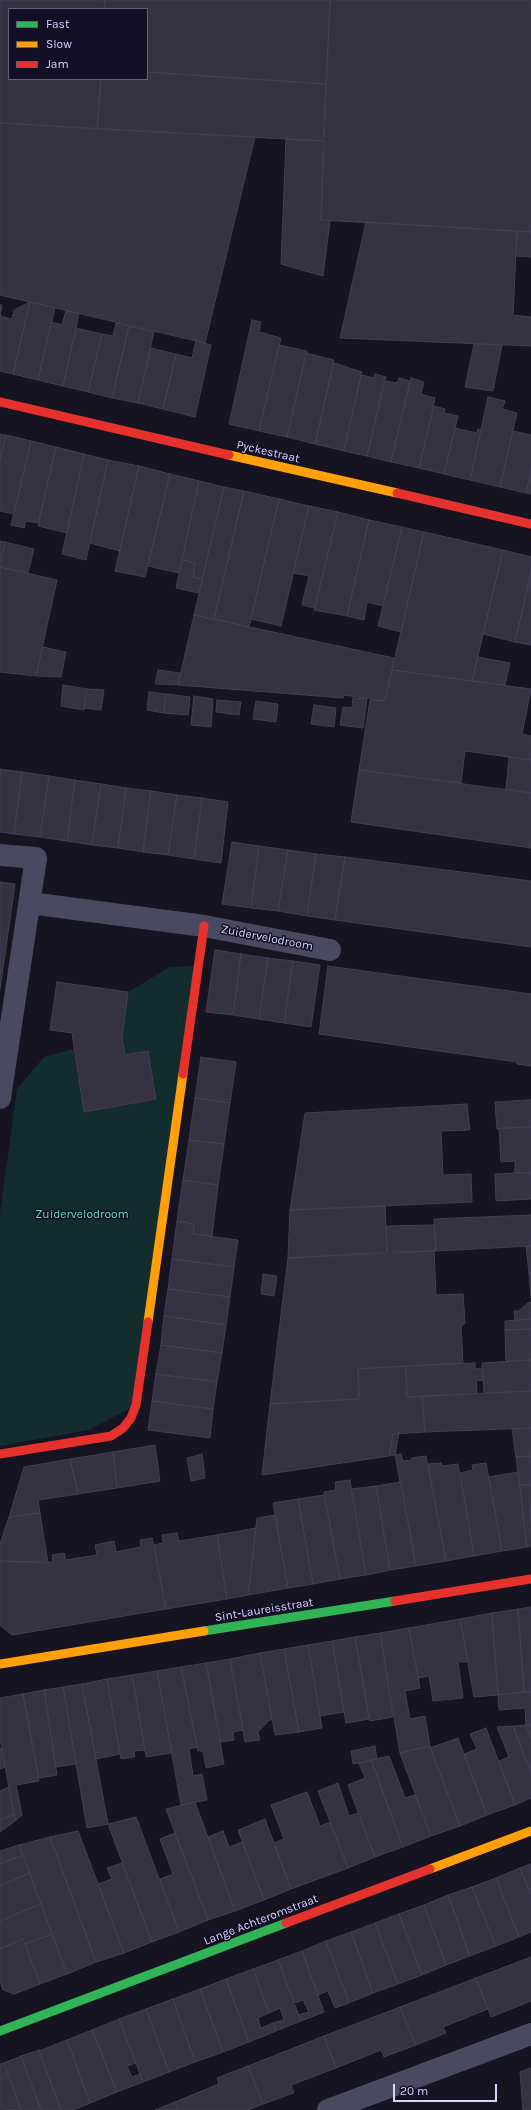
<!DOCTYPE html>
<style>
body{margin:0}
#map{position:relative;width:531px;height:2110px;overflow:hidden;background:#161421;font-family:Karla,sans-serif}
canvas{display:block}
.legend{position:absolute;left:8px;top:8px;width:140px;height:72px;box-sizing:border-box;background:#130f26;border:1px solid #625e7d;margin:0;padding:5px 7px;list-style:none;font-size:12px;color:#d9d4ff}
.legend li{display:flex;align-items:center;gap:8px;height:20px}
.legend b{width:20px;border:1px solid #625e7d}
.scale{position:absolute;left:393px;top:2084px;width:104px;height:18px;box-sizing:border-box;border:2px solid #d9d4ff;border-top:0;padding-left:5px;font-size:12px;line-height:14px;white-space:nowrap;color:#d9d4ff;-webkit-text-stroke:3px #130f26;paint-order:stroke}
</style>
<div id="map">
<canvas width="531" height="2110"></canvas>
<ul class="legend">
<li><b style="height:5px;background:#30b455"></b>Fast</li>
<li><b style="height:5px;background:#ff9f0a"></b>Slow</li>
<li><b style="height:5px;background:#e5322d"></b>Jam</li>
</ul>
<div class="scale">20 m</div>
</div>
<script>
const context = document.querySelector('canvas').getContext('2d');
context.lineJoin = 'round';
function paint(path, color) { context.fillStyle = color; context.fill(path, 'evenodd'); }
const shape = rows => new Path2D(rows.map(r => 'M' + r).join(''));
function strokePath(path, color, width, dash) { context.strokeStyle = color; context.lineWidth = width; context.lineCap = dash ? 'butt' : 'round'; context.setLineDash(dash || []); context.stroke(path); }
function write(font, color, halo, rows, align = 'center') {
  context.font = font + ' Karla,sans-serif'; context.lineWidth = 3; context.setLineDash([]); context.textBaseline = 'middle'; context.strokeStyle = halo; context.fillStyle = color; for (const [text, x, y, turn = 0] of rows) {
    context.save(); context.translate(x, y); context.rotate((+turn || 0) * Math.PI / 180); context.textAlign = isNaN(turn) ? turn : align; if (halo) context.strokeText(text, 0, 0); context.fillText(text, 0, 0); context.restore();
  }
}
paint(shape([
 [199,966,136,1405,89,1430,0,1446,0,1213,17,1089,44,1057,74,1049,85,1112,156,1099,148,1051,125,1055,122,1038,128,992,170,967]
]), '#132c2d');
const building = shape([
 [0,0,105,0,104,9,9,9,9,79,101,79,97,129,0,123,0,0],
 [105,0,330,0,326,84,147,72,147,9,104,9,105,0],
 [330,0,531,0,531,232,321,220,330,0],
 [147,72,326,84,323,141,97,129,101,79,147,79,147,72],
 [0,123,255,137,205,343,0,295,0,123],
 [286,139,323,141,321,220,330,221,323,276,281,264,286,139],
 [366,222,517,231,513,315,531,317,531,346,340,338,366,222],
 [517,231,531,232,531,257,516,256,517,231],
 [30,302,55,308,38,380,13,374,30,302],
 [30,302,13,374,0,371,0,316,12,319,14,310,30,302],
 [0,305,2,305,0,317,0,305],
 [66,311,79,314,63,386,38,380,51,322,62,325,66,311],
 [252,320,261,322,259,332,281,338,259,431,229,424,252,320],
 [116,323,129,326,112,398,88,392,102,334,113,336,116,323],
 [129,326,154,332,138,403,112,398,129,326],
 [76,328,102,334,88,392,63,386,76,328],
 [196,341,211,345,195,417,163,409,176,354,192,358,196,341],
 [474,344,502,345,493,391,465,387,474,344],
 [279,345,307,351,287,437,259,431,279,345],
 [151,348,176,354,163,409,138,403,151,348],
 [306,353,334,360,315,444,287,437,306,353],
 [334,363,362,372,344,451,315,444,334,363],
 [375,374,386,377,367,456,344,451,361,375,375,378,375,374],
 [399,378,410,381,391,462,367,456,384,381,397,383,399,378],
 [411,378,424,382,421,394,435,398,419,468,391,462,411,378],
 [488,397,505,401,502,409,517,413,500,487,470,480,488,397],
 [434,406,445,409,444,413,458,416,444,474,419,468,434,406],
 [455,428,477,433,478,429,481,430,470,480,444,474,455,428],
 [513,431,531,435,531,471,526,493,500,487,513,431],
 [0,434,6,435,0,460,0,434],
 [6,435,31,441,14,514,0,511,0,460,6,435],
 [31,441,56,447,38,523,26,521,24,528,11,525,31,441],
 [56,447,84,454,67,533,38,526,56,447],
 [84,454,108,460,86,560,62,554,84,454],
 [108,460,139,466,120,551,90,543,108,460],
 [139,466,170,474,145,577,115,571,139,466],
 [531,471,531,494,526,493,531,471],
 [170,474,199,481,179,573,148,566,170,474],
 [199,481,224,487,202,579,193,577,195,563,182,560,199,481],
 [224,487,244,491,214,619,194,615,224,487],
 [244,491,279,499,249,627,214,619,244,491],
 [279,499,309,506,281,626,251,619,279,499],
 [309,506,338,512,315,608,302,605,309,576,293,573,309,506],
 [338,512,369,520,347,616,314,610,338,512],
 [369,520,402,527,383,606,367,602,364,620,347,616,369,520],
 [402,527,424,532,401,632,378,626,402,527],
 [424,532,503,550,472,681,392,670,424,532],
 [0,541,5,542,0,562,0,541],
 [5,542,34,549,28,573,0,567,5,542],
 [503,550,531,557,531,573,515,642,483,634,503,550],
 [182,560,195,563,193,577,202,579,199,593,176,588,182,560],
 [0,567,57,580,36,676,0,672,0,567],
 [531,573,531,645,515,642,531,573],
 [194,615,394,658,385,701,344,695,343,698,178,685,194,615],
 [43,647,66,652,61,677,36,676,43,647],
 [478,657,510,663,505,685,472,681,478,657],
 [158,670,180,673,178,685,155,684,158,670],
 [392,670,531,689,522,734,531,736,531,760,465,751,461,783,359,770,370,700,385,701,392,670],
 [63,685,87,689,84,710,61,706,63,685],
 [87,689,104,690,101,710,84,708,87,689],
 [149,692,166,694,164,713,147,710,149,692],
 [166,694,190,697,188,715,164,713,166,694],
 [194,696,213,699,211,727,191,725,194,696],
 [353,698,367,699,363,728,340,725,343,707,352,708,353,698],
 [217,700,241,702,239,715,216,712,217,700],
 [256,701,278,704,276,722,253,719,256,701],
 [314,705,336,708,334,727,311,724,314,705],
 [509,757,531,760,531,793,506,789,509,757],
 [0,769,22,772,14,834,0,832,0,769],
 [359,770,531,793,531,848,351,822,359,770],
 [22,772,49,776,40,837,14,834,22,772],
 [49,776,75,780,67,841,40,837,49,776],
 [75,780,101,784,92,845,67,841,75,780],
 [101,784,126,788,118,848,92,845,101,784],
 [126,788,151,791,143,852,118,848,126,788],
 [151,791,177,795,168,855,143,852,151,791],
 [177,795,202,798,194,859,168,855,177,795],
 [202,798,228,802,221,863,194,859,202,798],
 [232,842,259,846,251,908,222,904,232,842],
 [259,846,288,850,278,911,251,908,259,846],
 [288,850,316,854,307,916,278,911,288,850],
 [316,854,345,857,335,920,307,916,316,854],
 [345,857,531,881,531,947,335,920,345,857],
 [0,882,15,884,0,989,0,882],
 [215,950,241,954,233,1015,206,1012,215,950],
 [241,954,268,958,259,1019,233,1015,241,954],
 [268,958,293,961,284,1023,259,1019,268,958],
 [293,961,320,965,311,1027,284,1023,293,961],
 [328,966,531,994,531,1066,517,1064,517,1062,319,1034,328,966],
 [57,982,128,992,122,1038,125,1055,148,1051,156,1099,84,1112,72,1033,50,1030,57,982],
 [201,1057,236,1062,230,1103,195,1098,201,1057],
 [195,1098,230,1103,224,1144,189,1140,195,1098],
 [527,1100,531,1100,531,1127,497,1129,495,1102,527,1100],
 [467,1104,470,1130,441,1131,443,1175,471,1174,472,1202,290,1210,305,1113,467,1104],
 [531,1127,531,1173,515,1173,515,1161,501,1162,499,1128,531,1127],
 [189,1140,224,1144,218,1185,183,1180,189,1140],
 [515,1173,531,1173,531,1199,496,1201,495,1174,515,1173],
 [183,1180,218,1185,212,1236,193,1234,194,1224,177,1221,183,1180],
 [385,1206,387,1252,288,1258,290,1210,385,1206],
 [531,1215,531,1246,436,1251,434,1219,531,1215],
 [177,1221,194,1224,193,1234,238,1240,234,1267,172,1259,177,1221],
 [434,1225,436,1251,387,1252,386,1226,434,1225],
 [526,1246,531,1246,531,1273,529,1273,526,1246],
 [434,1251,436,1295,463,1294,465,1323,461,1327,463,1363,358,1369,359,1399,270,1404,288,1258,434,1251],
 [172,1259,234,1267,230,1297,168,1289,172,1259],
 [529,1273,531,1273,531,1298,529,1273],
 [263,1274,277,1276,274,1296,261,1294,263,1274],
 [168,1289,230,1297,226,1325,164,1316,168,1289],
 [531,1302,531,1319,515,1320,514,1311,519,1311,528,1303,531,1302],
 [164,1316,226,1325,222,1353,161,1345,164,1316],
 [531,1319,531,1329,505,1330,505,1321,531,1319],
 [531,1329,531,1360,506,1361,505,1330,531,1329],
 [161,1345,222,1353,217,1382,156,1374,161,1345],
 [531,1360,531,1391,484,1393,482,1363,531,1360],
 [475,1363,475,1369,483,1368,483,1380,476,1381,477,1394,407,1397,406,1366,475,1363],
 [406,1366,407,1397,422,1396,425,1432,393,1434,389,1456,262,1475,270,1404,359,1399,358,1369,406,1366],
 [156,1374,217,1382,213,1409,152,1401,156,1374],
 [531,1391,531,1428,425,1432,422,1396,531,1391],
 [152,1401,213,1409,210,1438,148,1430,152,1401],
 [531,1428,531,1456,516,1457,512,1429,531,1428],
 [399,1433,395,1455,389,1456,393,1434,399,1433],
 [155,1445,160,1481,117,1488,113,1452,155,1445],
 [113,1452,117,1488,78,1494,70,1459,113,1452],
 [202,1454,205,1478,191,1481,187,1458,202,1454],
 [401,1454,403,1461,412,1460,412,1458,426,1456,446,1561,416,1566,395,1455,401,1454],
 [531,1456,531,1485,520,1485,516,1457,531,1456],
 [70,1459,78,1494,38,1500,40,1513,9,1517,24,1467,70,1459],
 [441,1463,442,1466,458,1464,474,1556,446,1561,428,1464,441,1463],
 [486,1463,502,1551,474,1556,460,1473,473,1470,472,1465,486,1463],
 [518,1472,527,1547,502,1551,489,1477,518,1472],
 [350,1480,366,1575,340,1579,324,1492,336,1490,335,1482,350,1480],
 [401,1482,416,1566,390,1570,376,1486,401,1482],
 [520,1485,531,1485,530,1547,527,1547,520,1485],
 [376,1486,390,1570,366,1575,351,1489,376,1486],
 [324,1495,340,1579,313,1584,298,1499,324,1495],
 [298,1499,313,1584,288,1588,273,1503,298,1499],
 [40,1513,48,1563,0,1561,0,1544,9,1517,40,1513],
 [275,1515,288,1588,248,1595,257,1518,275,1515],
 [256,1528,248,1595,227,1599,217,1535,256,1528],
 [177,1533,179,1541,217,1535,227,1599,166,1609,154,1545,163,1543,162,1535,177,1533],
 [152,1538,166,1609,12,1635,0,1625,0,1561,53,1562,52,1555,64,1553,66,1560,97,1555,95,1545,114,1541,116,1552,141,1547,140,1540,152,1538],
 [531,1607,531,1692,524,1692,518,1609,531,1607],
 [518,1609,524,1692,498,1695,492,1613,518,1609],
 [492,1613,498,1695,474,1697,460,1619,492,1613],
 [460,1619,468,1662,458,1662,463,1698,433,1701,429,1676,418,1678,409,1628,460,1619],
 [409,1628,420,1688,405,1691,410,1719,425,1716,430,1746,400,1753,380,1633,409,1628],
 [380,1633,393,1717,370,1721,355,1637,380,1633],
 [355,1637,369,1719,346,1723,332,1641,355,1637],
 [332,1641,344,1712,320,1716,308,1645,332,1641],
 [308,1645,322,1728,299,1732,284,1649,308,1645],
 [284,1649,299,1732,275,1735,260,1653,284,1649],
 [260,1653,272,1720,269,1720,258,1732,260,1740,245,1742,230,1659,260,1653],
 [230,1659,243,1730,233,1732,234,1740,221,1742,206,1663,230,1659],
 [206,1663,224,1764,206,1768,203,1751,198,1751,181,1667,206,1663],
 [181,1667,197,1747,189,1749,193,1776,202,1774,207,1800,181,1805,157,1671,181,1667],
 [157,1671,172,1753,146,1757,132,1675,157,1671],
 [132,1675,145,1750,134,1751,135,1757,121,1759,107,1679,132,1675],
 [107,1679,120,1754,96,1759,82,1684,107,1679],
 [82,1684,108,1824,87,1828,63,1687,82,1684],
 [63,1687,76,1764,56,1767,44,1690,63,1687],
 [44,1690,57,1775,39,1778,23,1694,44,1690],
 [524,1692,531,1692,531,1725,526,1725,525,1708,499,1710,498,1695,524,1692],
 [23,1694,39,1781,16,1785,22,1815,15,1821,0,1738,0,1698,23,1694],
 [526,1725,531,1725,531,1738,526,1725],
 [526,1725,531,1738,531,1773,513,1726,526,1725],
 [513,1726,531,1773,531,1798,515,1805,499,1761,509,1757,497,1727,513,1726],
 [486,1728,515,1805,487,1815,464,1754,477,1749,470,1734,486,1728],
 [458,1738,487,1815,460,1826,430,1748,458,1738],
 [375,1746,377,1759,353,1764,351,1751,375,1746],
 [430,1746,460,1826,431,1836,400,1753,430,1746],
 [0,1749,2,1749,5,1767,0,1769,0,1749],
 [389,1756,405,1798,415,1795,431,1836,403,1847,371,1760,389,1756],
 [371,1760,403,1847,375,1857,348,1785,365,1778,359,1763,371,1760],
 [338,1783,349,1816,358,1813,375,1857,348,1868,318,1791,338,1783],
 [9,1787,14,1814,0,1820,0,1791,9,1787],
 [307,1792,320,1826,330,1822,348,1868,291,1889,274,1843,284,1839,271,1805,307,1792],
 [195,1802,235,1911,208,1920,166,1809,195,1802],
 [14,1814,15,1821,0,1832,0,1820,14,1814],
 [136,1817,179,1932,152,1942,108,1824,136,1817],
 [265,1819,291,1889,264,1900,238,1830,265,1819],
 [78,1831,124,1953,96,1962,50,1837,78,1831],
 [223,1831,229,1847,242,1842,264,1900,235,1911,208,1837,223,1831],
 [175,1833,208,1920,179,1932,160,1879,173,1874,160,1839,175,1833],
 [50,1837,96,1962,67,1974,19,1845,50,1837],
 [19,1845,23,1855,0,1864,0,1851,19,1845],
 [23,1855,30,1873,0,1886,0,1864,23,1855],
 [122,1863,152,1942,124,1953,98,1884,112,1879,107,1868,122,1863],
 [531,1864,531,1895,520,1868,531,1864],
 [520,1868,531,1895,531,1932,519,1937,496,1878,520,1868],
 [30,1873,41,1904,0,1921,0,1886,30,1873],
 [496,1878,519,1937,496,1946,472,1887,496,1878],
 [472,1887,496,1946,470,1956,448,1895,472,1887],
 [448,1895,470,1956,446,1965,424,1905,448,1895],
 [41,1904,52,1934,25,1944,23,1939,0,1949,0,1921,41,1904],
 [424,1905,446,1965,422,1975,399,1914,424,1905],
 [399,1914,422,1975,398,1984,375,1923,399,1914],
 [375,1923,398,1984,373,1993,351,1932,375,1923],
 [351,1932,373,1993,349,2003,326,1941,351,1932],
 [52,1934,67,1974,40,1984,25,1944,52,1934],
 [23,1939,40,1984,14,1994,3,1990,0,1981,0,1949,23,1939],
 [326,1941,349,2003,335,2008,328,1991,318,1995,302,1951,326,1941],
 [302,1951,324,2012,301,2021,298,2015,309,2012,303,2000,294,2003,278,1960,302,1951],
 [531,1957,531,2001,491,2017,476,1978,531,1957],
 [278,1960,301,2021,276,2031,273,2023,284,2020,280,2008,269,2013,253,1969,278,1960],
 [253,1969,269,2013,258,2018,261,2028,273,2023,276,2031,249,2042,226,1979,253,1969],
 [476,1978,488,2009,443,2027,446,2033,416,2045,400,2007,476,1978],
 [226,1979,249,2042,223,2052,200,1989,226,1979],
 [200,1989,223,2052,195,2062,173,1999,200,1989],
 [173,1999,195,2062,169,2072,146,2009,173,1999],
 [400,2007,416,2045,384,2057,381,2050,336,2068,324,2036,400,2007],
 [146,2009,169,2072,143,2082,119,2019,146,2009],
 [119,2019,136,2063,127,2066,132,2077,140,2074,143,2082,117,2092,92,2030,119,2019],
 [92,2030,117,2092,90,2103,67,2040,92,2030],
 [324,2036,336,2068,291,2085,294,2093,263,2104,248,2066,324,2036],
 [67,2040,90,2103,73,2110,61,2110,39,2051,67,2040],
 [39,2050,39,2051,61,2110,41,2110,21,2056,39,2050],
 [21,2056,41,2110,21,2110,4,2063,21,2056],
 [4,2063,21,2110,0,2109,0,2064,4,2063],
 [248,2066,263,2104,248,2110,178,2110,175,2102,219,2084,217,2078,248,2066],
 [531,2068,531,2110,523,2110,520,2072,531,2068],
 [175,2102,178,2110,155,2110,175,2102]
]);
paint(building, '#343243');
strokePath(building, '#433f54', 1);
strokePath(shape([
 [0,855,36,858,0,1098],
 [30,903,204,926,330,950],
 [328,2110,531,2034]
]), '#4a4962', 22);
strokePath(shape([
 [204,1631,395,1601],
 [0,2031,286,1923]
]), '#30b455', 9);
strokePath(shape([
 [229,455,397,493],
 [148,1322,183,1074],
 [0,1664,204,1631],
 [430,1869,531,1831]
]), '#ff9f0a', 9);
strokePath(shape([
 [0,402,229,455],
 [397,493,531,524],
 [183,1074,204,926],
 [0,1454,111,1436,123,1428,131,1418,136,1405,148,1322],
 [395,1601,531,1579],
 [286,1923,430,1869]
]), '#e5322d', 9);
write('12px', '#d9d4ff', '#130f26', [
 ["Pyckestraat",268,452,13],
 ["Zuidervelodroom",267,938,11],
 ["Sint-Laureisstraat",264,1610,-9],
 ["Lange Achteromstraat",261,1920,-21]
]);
write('12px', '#5fe0c0', '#130f26', [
 ["Zuidervelodroom",82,1215]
]);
</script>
